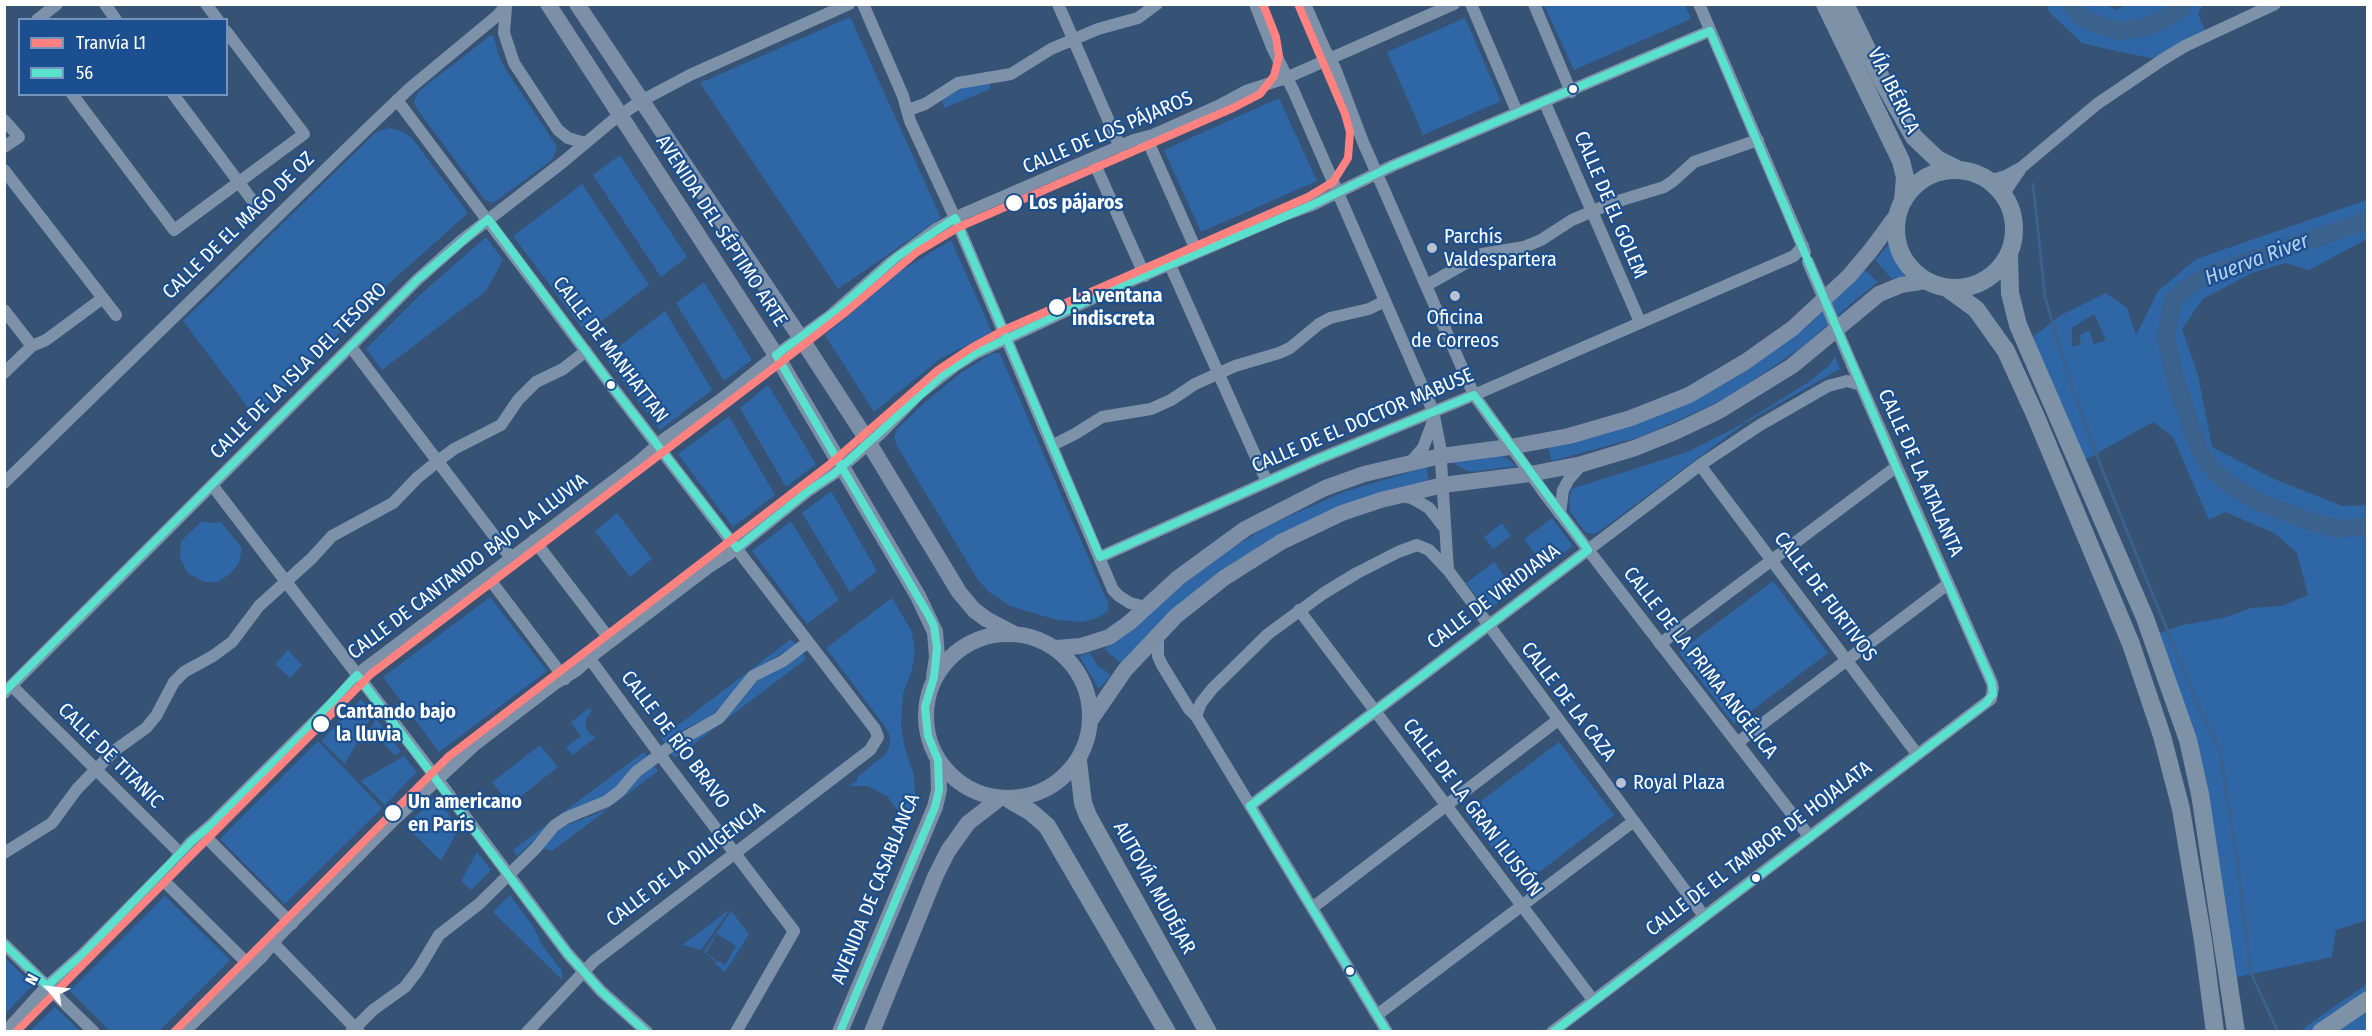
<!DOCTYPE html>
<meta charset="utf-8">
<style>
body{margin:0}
#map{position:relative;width:2372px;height:1036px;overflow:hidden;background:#365274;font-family:"Fira Sans Condensed",sans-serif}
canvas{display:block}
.frame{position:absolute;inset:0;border:6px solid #fff;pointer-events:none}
.legend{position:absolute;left:18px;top:18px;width:210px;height:78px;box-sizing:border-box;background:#1b4f8f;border:2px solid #7695bc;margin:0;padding:8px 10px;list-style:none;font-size:18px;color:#fff}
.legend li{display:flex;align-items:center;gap:12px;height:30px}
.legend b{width:30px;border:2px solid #7695bc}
.north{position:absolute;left:18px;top:958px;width:60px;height:60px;-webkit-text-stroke:4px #1b4f8f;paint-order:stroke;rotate:298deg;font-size:16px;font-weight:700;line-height:24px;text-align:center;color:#fff}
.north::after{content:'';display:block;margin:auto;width:21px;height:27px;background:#fff;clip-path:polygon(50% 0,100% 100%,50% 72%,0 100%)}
</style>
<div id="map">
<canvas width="2372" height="1036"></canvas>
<div class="frame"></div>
<ul class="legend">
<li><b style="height:8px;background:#ff8180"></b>Tranvía L1</li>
<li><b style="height:8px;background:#5ae1cd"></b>56</li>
</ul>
<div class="north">N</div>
</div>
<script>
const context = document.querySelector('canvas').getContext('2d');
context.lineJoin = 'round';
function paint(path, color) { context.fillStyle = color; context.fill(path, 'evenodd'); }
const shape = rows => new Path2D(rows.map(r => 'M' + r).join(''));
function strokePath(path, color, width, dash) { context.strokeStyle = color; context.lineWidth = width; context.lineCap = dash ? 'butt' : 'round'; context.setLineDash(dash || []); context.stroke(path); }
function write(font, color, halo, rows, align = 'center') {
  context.font = font + ' "Fira Sans Condensed",sans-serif'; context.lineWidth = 4.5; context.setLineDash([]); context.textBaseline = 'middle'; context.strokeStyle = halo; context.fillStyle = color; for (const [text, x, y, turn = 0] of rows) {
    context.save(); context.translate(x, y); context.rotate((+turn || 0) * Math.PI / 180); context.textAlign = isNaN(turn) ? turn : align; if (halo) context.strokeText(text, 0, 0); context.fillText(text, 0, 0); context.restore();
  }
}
paint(shape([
 [1544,5,1685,5,1691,19,1574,70],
 [2046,5,2108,5,2115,10,2127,5,2203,5,2198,14,2207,36,2162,60,2120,52,2082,43,2050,13],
 [850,17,941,218,838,289,700,83],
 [1465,18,1501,101,1423,135,1387,52],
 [491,35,494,37,498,53,504,67,554,142,557,149,552,160,493,203,485,200,417,109,414,102,418,92],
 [990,83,990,89,944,108,942,99,963,87],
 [1279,98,1317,181,1201,232,1164,150],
 [392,128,405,133,412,138,468,213,381,291,255,417,183,321,374,134,381,130],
 [620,155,687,257,661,277,593,175],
 [582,184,649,285,586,333,513,236],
 [2367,200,2367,239,2309,270,2285,263,2252,273,2203,299,2182,329,2198,375,2212,447,2274,479,2342,506,2367,505,2367,920,2336,930,2332,957,2233,978,2156,634,2183,625,2227,617,2251,608,2282,606,2308,595,2297,553,2274,533,2225,512,2209,520,2173,437,2153,422,2083,461,2029,340,2061,315,2106,293,2127,308,2136,335,2158,291,2196,259],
 [2094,314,2106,340,2094,344,2089,330,2079,336,2081,344,2072,347,2072,328],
 [486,237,503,260,486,291,382,370,366,349,420,295],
 [951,240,992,332,940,359,874,412,825,335,902,270],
 [1889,244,1904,274,1904,276,1892,279,1875,260],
 [1865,270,1878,282,1854,301,1805,345,1742,388,1714,404,1643,436,1552,461,1548,448,1608,433,1787,342,1810,324],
 [704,282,752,360,724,381,676,303],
 [665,311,712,390,660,430,605,357],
 [992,353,998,353,1001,356,1108,603,1108,611,1098,618,1080,622,1057,620,1010,606,989,592,978,580,896,444,894,437,897,429,925,402,962,372],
 [1835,356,1840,369,1745,423,1600,531,1594,534,1585,532,1571,513,1569,503,1571,489,1687,452,1733,429,1807,383,1830,365],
 [768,385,816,464,786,487,740,408],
 [729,416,775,495,733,527,678,454],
 [1498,455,1503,456,1517,466,1471,472,1459,467,1452,461],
 [1427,467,1428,481,1304,524,1121,663,1106,651,1105,648,1116,642,1182,584,1221,555,1268,526,1343,492],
 [831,491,877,571,850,592,802,513],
 [617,513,652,559,630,577,595,531],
 [1552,518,1573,546,1545,567,1524,539],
 [202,521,208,523,221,522,242,548,239,563,230,574,218,582,204,582,188,573,180,559,181,541],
 [791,521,839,600,807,624,752,551],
 [1502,523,1511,536,1493,549,1484,537],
 [1494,562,1515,590,1488,610,1466,583],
 [1773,581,1828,653,1734,724,1679,652],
 [490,597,547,671,439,752,383,677],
 [892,598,911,630,915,649,912,670,903,694,901,725,905,749,914,775,915,794,910,812,903,827,898,811,887,796,867,786,849,786,858,780,857,777,886,754,889,747,890,737,886,728,826,648],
 [791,639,796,645,746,675,729,698,711,716,683,730,665,744,661,738],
 [288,650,302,665,290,678,275,664],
 [802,653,806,659,675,758,671,752,728,716,755,682],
 [1090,653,1097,665,1111,675,1099,689,1080,657,1081,655],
 [361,699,373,714,345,764,321,741],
 [589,708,592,711,586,720,586,728,590,734,596,737,573,755,566,747,581,736,571,722],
 [376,718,401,752,395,755,370,730],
 [318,741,382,808,285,904,220,839],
 [1559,742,1614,815,1521,886,1465,813],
 [540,745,558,767,510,805,492,782],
 [644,752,648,757,607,795,536,839,517,856,513,850],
 [404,756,417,772,385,805,361,781],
 [654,765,658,771,552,851,543,848,553,835,565,826,598,813,613,805,638,778],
 [435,797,459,828,441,861,406,826],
 [477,852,491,870,471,890,461,881],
 [510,895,534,928,542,945,562,971,562,980,493,912],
 [165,896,230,960,159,1031,110,1031,70,991],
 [730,909,701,950,682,945],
 [731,911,749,934,725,972,715,963,716,960,725,965,736,946,717,934,706,953,715,959,714,961,704,952],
 [4,957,33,985,5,1014,4,1014],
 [2367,984,2367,1031,2299,1032,2325,1013],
 [55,1007,59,1011,80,1031,30,1031]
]), '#2f66a5');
strokePath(shape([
 [2033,184,2045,297,2069,379,2103,472,2194,696,2220,752,2237,859,2251,973,2278,1032]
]), '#3b618d', 3);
strokePath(shape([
 [2071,4,2080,16,2098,25,2119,31,2150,26,2181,9,2184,4],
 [2368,220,2207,275,2186,288,2173,300,2166,338,2174,375,2198,447,2208,464,2228,484,2259,502,2303,519,2337,529,2368,526]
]), '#3b618d', 18);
strokePath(shape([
 [105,4,116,20],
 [206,4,218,20],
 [863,4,903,96,910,121,955,218,1113,590,1119,596,1130,603,1146,607],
 [1058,4,1120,147],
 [1255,4,1272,47,1294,92,1433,411,1440,446,1448,570,1704,916],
 [1305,4,1325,50,1335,68,1363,142,1474,395,1545,494,1809,836],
 [1471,4,1517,112],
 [1534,4,1571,92],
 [1699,4,1805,252],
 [506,7,504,33,514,63,558,130,568,138,585,143],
 [37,20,57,4],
 [72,94,174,230,304,134,226,31],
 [173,94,252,200],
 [397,100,611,385,875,729,878,737,870,750,594,961,527,1032],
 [1545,103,1640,322],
 [908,110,925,104,958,83,1011,74,1051,49,1098,29,1138,18,1157,4],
 [4,120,19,137,4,147],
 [1146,137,1197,252],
 [1093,160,1145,276],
 [4,170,116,315],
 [1988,181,2006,176,2022,167,2097,104,2162,60,2185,46,2275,4],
 [2003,195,2020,170],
 [1170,265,1267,482],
 [1427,285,1482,254,1524,247,1541,240,1572,220,1612,203,1664,187,1673,181,1694,162,1758,140],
 [4,310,32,346,46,340,103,298],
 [351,347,511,558],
 [4,373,32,346,27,340],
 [1053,445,1075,434,1102,417,1151,409,1171,400,1195,384,1235,366,1279,353,1290,348,1319,324,1330,318,1369,309,1385,301],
 [1410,463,1423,448,1433,421],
 [1700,465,1917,754],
 [4,483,367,129,410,88,498,15,507,4],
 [212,485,444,788,568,954,601,991,647,1032],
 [1401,496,1412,498,1429,508,1443,526],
 [1560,514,1563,490,1569,479,1582,464],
 [534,540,611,641],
 [1100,557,1316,460,1474,395,1794,256,1803,246],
 [488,577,565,679],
 [1299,610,1593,1000],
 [1158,635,1158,656,1162,665,1189,709,1196,716,1387,1032],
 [1660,644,1896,467],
 [590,659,660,755,794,931,736,1032],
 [12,686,181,854],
 [4,693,417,280,462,240,563,162,612,121,641,101,690,75,849,4],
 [1196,716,1201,703,1212,689,1268,634,1324,593,1357,573,1398,552,1417,545,1429,550,1448,570],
 [1737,743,1948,584],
 [1250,806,1700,465,1760,425,1828,386,1847,381,1861,385],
 [202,833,292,924],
 [4,853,52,823,77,789,114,751,146,728,156,716,174,682,184,672,213,656,232,642,259,606,312,558,332,536,393,503,417,478,438,461,454,449,501,425,518,400,536,382,563,369,586,351],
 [160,877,251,967],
 [1312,908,1558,720],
 [273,943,359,1032],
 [4,944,94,1032],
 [1377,1015,1634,821],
 [5,1032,47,986,83,954,173,863,191,842,212,824,336,700,364,669,638,462,664,439,720,400,776,355,831,315,890,263,936,229,963,214,1134,140,1153,135,1218,106,1246,91,1286,78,1454,4],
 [184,1032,262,957,280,935,394,820,475,745,555,684,576,671,595,654,708,568,728,555,808,491,835,473,879,435,919,394,955,366,976,353,1117,287,1287,214,1312,205,1392,166,1710,31],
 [351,1032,373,1010,405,987,418,970,439,935,479,904,536,848,554,826,566,818,607,801,620,791,636,772,675,743,719,718,753,676,783,661,808,642],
 [1552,1032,1991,699,1993,688,1992,683,1852,365]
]), '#7d92a8', 12);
strokePath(shape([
 [548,4,776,355,918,596,935,632,937,657,934,677],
 [577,4,810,352,864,435,959,592,974,610,986,619,1015,634],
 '926 716a82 82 0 1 1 164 0a82 82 0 1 1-164 0Z',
 [1056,648,1081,646,1109,637,1129,623,1178,578,1245,529,1325,488,1364,474,1441,456,1510,447,1569,436,1631,418,1689,395,1745,362,1793,328,1849,276,1871,250,1899,212],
 [1090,721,1125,670,1176,616,1224,578,1281,542,1342,513,1381,500,1443,485,1530,474,1582,464,1635,448,1677,431,1719,411,1792,366,1879,294,1901,285,1926,281],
 [840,1032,935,807,939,790,938,760],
 [872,1032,935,877,948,851,968,823,999,799]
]), '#7d8ea7', 16);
strokePath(shape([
 [1825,4,1901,161,1905,177,1903,201],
 [1845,4,1883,82,1914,137,1937,159,1957,169],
 '1896 229a59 59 0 1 1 118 0a59 59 0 1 1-118 0Z',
 [2009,254,2010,293,2018,325,2145,618,2188,740,2200,794,2236,1032],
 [1947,288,1976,309,2006,351,2036,417,2131,644,2162,736,2181,809,2203,941,2215,1032],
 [1078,761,1083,803,1088,816,1208,1032],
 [1010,800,1031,812,1047,826,1167,1032],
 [2321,1032,2368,1000]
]), '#7e92a7', 18);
strokePath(shape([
 [1808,262,1852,365]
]), '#7d92a8', 12);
strokePath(shape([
 [4,692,417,280,488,219,611,385,737,548,808,491,835,473,940,377,976,353,1117,287,1312,205,1392,166,1710,31,1896,467,1992,683,1993,694,1986,703,1553,1032],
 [4,944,47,986,83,954,191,842,212,824,306,730,357,675,568,954,601,991,646,1032],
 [840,1032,935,807,939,790,938,760,928,736,925,707,934,677,937,648,934,626,929,616,776,355,836,311,897,257,955,218,1100,557,1316,460,1474,395,1588,550,1250,806,1387,1032]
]), '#5ae1cd', 8);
strokePath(shape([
 [16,1032,371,674,771,370,847,311,917,252,959,227,1233,108,1260,94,1274,76,1279,56,1276,37,1263,4],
 [174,1032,448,757,829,465,938,370,971,348,1004,330,1308,197,1333,182,1348,158,1350,132,1345,114,1298,4]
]), '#ff8180', 8);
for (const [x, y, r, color] of [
 [1573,89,5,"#fff"],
 [1014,203,9,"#fff"],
 [1432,248,6,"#b9c2ce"],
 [1455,296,6,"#b9c2ce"],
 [1057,307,9,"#fff"],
 [611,385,5,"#fff"],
 [321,724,9,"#fff"],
 [1621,783,6,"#b9c2ce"],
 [393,813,9,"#fff"],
 [1756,878,5,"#fff"],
 [1350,971,5,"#fff"]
]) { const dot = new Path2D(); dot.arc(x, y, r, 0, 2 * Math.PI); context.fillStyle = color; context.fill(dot); strokePath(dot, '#1b4f8f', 2); }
write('20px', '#fff', '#1b4f8f', [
 ["VÍA IBÉRICA",1893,91,64],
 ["CALLE DE LOS PÁJAROS",1108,133,-23],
 ["CALLE DE EL GOLEM",1610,205,67],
 ["CALLE DE EL MAGO DE OZ",239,226,-44],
 ["AVENIDA DEL SÉPTIMO ARTE",721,231,57],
 ["CALLE DE MANHATTAN",610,350,53],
 ["CALLE DE LA ISLA DEL TESORO",299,371,-45],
 ["CALLE DE EL DOCTOR MABUSE",1363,421,-23],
 ["CALLE DE LA ATALANTA",1920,473,66],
 ["CALLE DE CANTANDO BAJO LA LLUVIA",468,567,-37],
 ["CALLE DE VIRIDIANA",1494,597,-37],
 ["CALLE DE FURTIVOS",1825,597,53],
 ["CALLE DE LA PRIMA ANGÉLICA",1700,663,52],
 ["CALLE DE LA CAZA",1568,702,53],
 ["CALLE DE RÍO BRAVO",675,740,53],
 ["CALLE DE TITANIC",110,756,45],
 ["CALLE DE LA GRAN ILUSIÓN",1472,808,53],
 ["CALLE DE EL TAMBOR DE HOJALATA",1759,849,-37],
 ["CALLE DE LA DILIGENCIA",686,865,-37],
 ["AUTOVÍA MUDÉJAR",1154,888,61],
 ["AVENIDA DE CASABLANCA",876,889,-68]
]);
write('bold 20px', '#fff', '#1b4f8f', [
 ["Los pájaros",1029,203],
 ["La ventana",1072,296],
 ["indiscreta",1072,319],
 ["Cantando bajo",336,712],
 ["la lluvia",336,735],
 ["Un americano",408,802],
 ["en París",408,825]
], 'left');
write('20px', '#fff', '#1b4f8f', [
 ["Parchís",1444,237],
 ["Valdespartera",1444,260],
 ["Oficina",1455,318,"center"],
 ["de Correos",1455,341,"center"],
 ["Royal Plaza",1633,783]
], 'left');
write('italic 21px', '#b5d3f5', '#1b4f8f', [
 ["Huerva River",2257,260,-21]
]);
</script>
